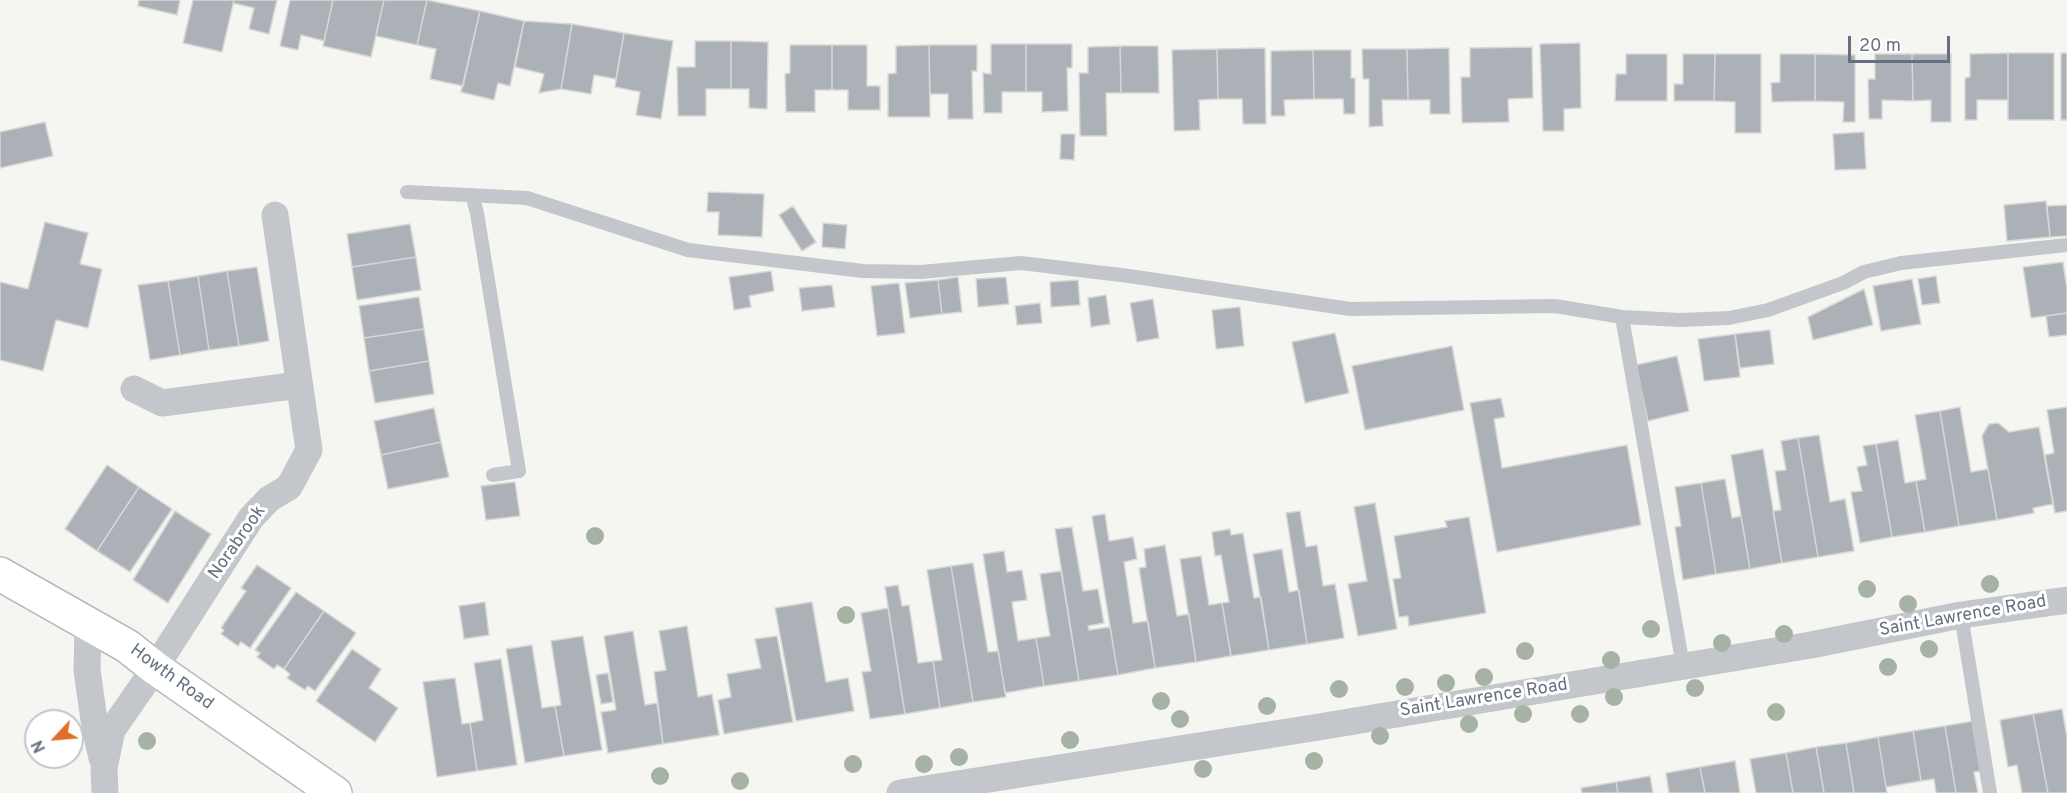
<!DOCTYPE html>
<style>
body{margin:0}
#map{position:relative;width:2067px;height:793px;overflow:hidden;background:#f5f6f2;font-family:Overpass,sans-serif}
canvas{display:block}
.north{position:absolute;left:24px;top:709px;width:60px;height:60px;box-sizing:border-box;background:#fff;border:2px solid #c1c6cd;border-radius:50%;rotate:244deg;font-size:16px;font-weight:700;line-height:24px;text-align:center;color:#657182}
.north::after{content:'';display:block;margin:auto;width:21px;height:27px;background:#de6e2a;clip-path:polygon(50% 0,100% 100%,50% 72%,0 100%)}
.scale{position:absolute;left:1848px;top:36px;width:102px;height:27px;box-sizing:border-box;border:3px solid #657182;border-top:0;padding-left:8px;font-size:18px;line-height:21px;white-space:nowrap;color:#657182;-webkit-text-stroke:4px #fff;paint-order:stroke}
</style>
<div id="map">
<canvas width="2067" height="793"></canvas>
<div class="north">N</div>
<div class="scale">20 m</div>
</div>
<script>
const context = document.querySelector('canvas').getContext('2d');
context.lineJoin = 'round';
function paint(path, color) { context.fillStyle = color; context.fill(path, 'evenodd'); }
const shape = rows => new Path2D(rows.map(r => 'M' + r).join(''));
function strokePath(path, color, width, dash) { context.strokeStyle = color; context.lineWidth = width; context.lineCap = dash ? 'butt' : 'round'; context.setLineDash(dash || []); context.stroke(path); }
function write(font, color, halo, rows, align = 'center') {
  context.font = font + ' Overpass,sans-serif'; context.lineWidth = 6; context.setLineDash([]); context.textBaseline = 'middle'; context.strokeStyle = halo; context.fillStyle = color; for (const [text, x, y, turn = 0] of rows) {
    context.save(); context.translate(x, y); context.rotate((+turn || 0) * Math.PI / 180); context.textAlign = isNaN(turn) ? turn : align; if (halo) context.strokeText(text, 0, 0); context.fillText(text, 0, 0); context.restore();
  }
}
const building = shape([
 [139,0,180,0,177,15,138,6,139,0],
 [193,0,234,0,222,52,183,43,193,0],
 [234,0,277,0,269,34,249,29,254,8,233,3,234,0],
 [290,0,333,0,324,41,301,35,298,50,280,46,290,0],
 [333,0,384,0,371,57,323,46,333,0],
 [384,0,427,0,417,45,376,36,384,0],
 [427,0,480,11,463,86,430,79,436,49,417,45,427,0],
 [480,11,524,21,510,86,498,83,494,100,461,92,480,11],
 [524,21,572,24,561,89,539,93,544,74,515,67,524,21],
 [572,24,624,33,616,79,594,75,591,94,561,89,572,24],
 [624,33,673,41,661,119,636,115,640,92,615,87,624,33],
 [695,41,731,41,731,89,706,89,706,116,678,116,677,67,695,67,695,41],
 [731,41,768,42,767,109,749,108,749,89,731,89,731,41],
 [1580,43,1581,108,1564,109,1564,131,1543,131,1540,44,1580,43],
 [991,44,1026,44,1026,92,1002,92,1002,113,984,113,983,73,991,74,991,44],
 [1026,44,1072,44,1072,68,1067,68,1068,111,1042,112,1042,92,1026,92,1026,44],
 [790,45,832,45,832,90,815,90,815,112,786,112,785,74,790,73,790,45],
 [832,45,867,45,867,86,880,86,880,110,848,110,848,90,832,90,832,45],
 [929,45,930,117,888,117,888,74,896,73,896,46,929,45],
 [929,45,977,45,977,71,972,71,973,119,948,119,948,94,930,94,929,45],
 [1120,46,1158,46,1159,93,1121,93,1120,46],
 [1120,46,1121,93,1106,93,1107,136,1080,136,1079,73,1088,73,1088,47,1120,46],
 [1532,47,1533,98,1508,99,1509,122,1462,123,1461,77,1470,77,1470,48,1532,47],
 [1265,48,1266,124,1243,124,1242,99,1218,99,1217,49,1265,48],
 [1449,48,1450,114,1430,114,1430,100,1408,100,1407,49,1449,48],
 [1217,49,1218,99,1199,100,1200,130,1174,131,1172,50,1217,49],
 [1362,49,1407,49,1408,100,1382,100,1383,126,1369,127,1369,79,1363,79,1362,49],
 [1313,50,1314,99,1284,100,1285,116,1271,116,1271,51,1313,50],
 [1313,50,1351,50,1351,78,1355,78,1355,114,1344,114,1343,99,1314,99,1313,50],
 [2008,53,2054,53,2054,120,2008,120,2008,53],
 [2008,53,2008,100,1977,100,1977,120,1965,120,1965,78,1970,77,1970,54,2008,53],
 [2061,53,2067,53,2067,120,2061,120,2061,53],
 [1626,54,1667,54,1667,101,1615,101,1616,74,1626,74,1626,54],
 [1683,54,1715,54,1714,101,1674,101,1674,84,1683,84,1683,54],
 [1715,54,1761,54,1761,133,1735,133,1735,102,1714,101,1715,54],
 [1780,54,1815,54,1815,101,1772,102,1771,83,1780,82,1780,54],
 [1815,54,1855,55,1855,122,1843,122,1844,102,1815,101,1815,54],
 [1875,54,1912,54,1913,101,1882,100,1882,119,1869,119,1868,79,1875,79,1875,54],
 [1912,54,1951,54,1951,122,1931,122,1931,100,1913,101,1912,54],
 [45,122,53,156,0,168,0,132,45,122],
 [1864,132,1866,169,1835,170,1833,134,1864,132],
 [1061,134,1075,134,1074,160,1060,159,1061,134],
 [708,192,764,194,762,237,718,235,719,212,707,212,708,192],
 [2046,201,2050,237,2007,241,2004,205,2046,201],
 [2067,205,2067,236,2050,237,2047,206,2067,205],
 [793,206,816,242,802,251,779,215,793,206],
 [45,222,88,233,80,264,102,269,88,328,56,320,43,371,0,360,0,282,28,289,45,222],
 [823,223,847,225,845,249,822,247,823,223],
 [410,224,416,257,352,267,347,234,410,224],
 [416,257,421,290,357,300,352,267,416,257],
 [2063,262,2067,289,2067,313,2031,318,2023,267,2063,262],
 [257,267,269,341,239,346,227,271,257,267],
 [227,271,239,346,209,350,198,276,227,271],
 [771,271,774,291,749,296,751,307,734,310,729,277,771,271],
 [198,276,209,350,180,355,168,281,198,276],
 [1936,276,1940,303,1922,305,1918,279,1936,276],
 [958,277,962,312,942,314,938,280,958,277],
 [1006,277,1009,304,978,307,976,279,1006,277],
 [1912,279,1921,324,1881,331,1873,286,1912,279],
 [938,280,942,314,910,318,905,283,938,280],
 [1078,280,1080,305,1051,307,1050,282,1078,280],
 [168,281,180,355,150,360,138,285,168,281],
 [899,283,905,333,877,336,871,286,899,283],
 [832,285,835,307,802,311,799,288,832,285],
 [1864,289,1873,325,1813,340,1808,317,1864,289],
 [1106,295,1110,324,1091,327,1088,298,1106,295],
 [419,297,424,329,364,338,359,306,419,297],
 [1153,299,1159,338,1137,342,1130,303,1153,299],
 [1040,303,1042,323,1017,325,1015,306,1040,303],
 [1240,307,1244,346,1216,349,1212,310,1240,307],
 [2067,313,2067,335,2049,337,2046,316,2067,313],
 [424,329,429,361,369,371,364,338,424,329],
 [1770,330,1774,364,1740,368,1735,334,1770,330],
 [1335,333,1349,393,1305,403,1292,342,1335,333],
 [1735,334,1740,377,1704,381,1698,339,1735,334],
 [1452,346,1464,410,1365,430,1352,366,1452,346],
 [1677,356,1689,411,1648,421,1636,365,1677,356],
 [429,361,434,394,375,403,369,371,429,361],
 [1501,398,1505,417,1494,419,1502,468,1627,445,1641,525,1497,552,1470,403,1501,398],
 [1960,407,1971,472,1988,469,1997,520,1959,526,1940,411,1960,407],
 [2067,407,2067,511,2055,513,2045,455,2054,453,2047,410,2067,407],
 [434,408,441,442,381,455,374,421,434,408],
 [1940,411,1959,526,1925,532,1916,481,1926,479,1915,415,1940,411],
 [1998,423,2009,432,2039,427,2053,504,2033,508,2034,513,1997,520,1982,436,1989,424,1998,423],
 [1819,435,1830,502,1845,499,1854,551,1818,557,1798,438,1819,435],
 [1798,438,1818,557,1782,563,1773,511,1781,510,1775,471,1786,470,1781,441,1798,438],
 [1898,440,1905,483,1916,481,1925,532,1892,537,1876,444,1898,440],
 [441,442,449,477,388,489,381,455,441,442],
 [1876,444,1892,537,1860,543,1851,492,1862,491,1857,467,1867,465,1863,446,1876,444],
 [1763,449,1782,563,1750,569,1731,455,1763,449],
 [107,465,139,487,97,551,65,529,107,465],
 [1725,479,1732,518,1741,516,1750,569,1716,574,1701,483,1725,479],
 [515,482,520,516,486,520,481,486,515,482],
 [1701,483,1716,574,1683,580,1675,527,1681,526,1675,487,1701,483],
 [139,487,172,509,130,572,97,551,139,487],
 [1375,503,1397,629,1358,636,1348,584,1367,581,1354,507,1375,503],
 [175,511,211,534,168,603,133,580,175,511],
 [1300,511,1306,547,1317,545,1323,586,1335,584,1344,638,1307,644,1286,513,1300,511],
 [1105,514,1109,541,1133,537,1137,559,1124,562,1133,623,1148,621,1155,668,1118,675,1092,516,1105,514],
 [1469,517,1486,613,1409,626,1408,616,1399,617,1393,579,1401,578,1394,536,1447,527,1445,521,1469,517],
 [1072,527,1083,591,1098,589,1104,623,1088,626,1089,630,1110,627,1118,675,1079,681,1055,529,1072,527],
 [1230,529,1231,535,1243,533,1254,598,1261,597,1269,650,1231,656,1222,603,1229,602,1221,555,1215,556,1212,532,1230,529],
 [1165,545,1177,616,1189,614,1196,662,1155,668,1139,568,1146,567,1144,549,1165,545],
 [1282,549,1289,592,1299,590,1307,644,1269,650,1253,554,1282,549],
 [1004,551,1007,572,1022,570,1027,600,1012,602,1018,641,1036,638,1044,686,1005,693,983,554,1004,551],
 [1201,556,1209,605,1222,603,1231,656,1196,662,1180,559,1201,556],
 [973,563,988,652,998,651,1006,697,973,702,951,566,973,563],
 [257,565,291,588,250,648,241,642,238,646,221,634,224,630,221,628,246,591,241,588,257,565],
 [951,566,973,702,940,708,933,661,942,660,927,570,951,566],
 [1061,571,1079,681,1044,686,1036,638,1050,636,1040,574,1061,571],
 [898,585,902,606,909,605,918,663,933,661,940,708,905,714,885,587,898,585],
 [296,592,324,611,284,669,277,665,274,669,257,657,260,653,255,650,296,592],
 [485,602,489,635,464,639,459,606,485,602],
 [812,602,826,682,848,678,854,711,796,721,775,608,812,602],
 [888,608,905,714,870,719,862,672,871,671,861,613,888,608],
 [324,611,356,633,315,691,308,686,305,690,287,678,290,674,284,669,324,611],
 [687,626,698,697,712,694,719,735,663,744,654,672,666,670,659,631,687,626],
 [633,631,645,705,657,703,663,744,608,753,601,712,616,710,604,636,633,631],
 [583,636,602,750,564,756,555,706,561,705,551,641,583,636],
 [777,636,793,722,724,734,718,700,731,697,727,674,761,668,755,639,777,636],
 [532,645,542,708,555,706,564,756,525,763,506,649,532,645],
 [352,649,381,669,369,688,398,708,375,742,316,701,352,649],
 [501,659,517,765,477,771,470,723,483,720,474,663,501,659],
 [608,673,613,702,601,704,596,675,608,673],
 [455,678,462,724,470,723,477,771,437,777,423,682,455,678],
 [2062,709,2067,737,2067,793,2048,793,2033,714,2062,709],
 [2033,714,2048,793,2022,793,2017,765,2008,767,2000,720,2033,714],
 [1973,721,1981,771,1974,772,1978,793,1956,793,1945,726,1973,721],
 [1945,726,1956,793,1936,793,1934,779,1921,781,1913,731,1945,726],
 [1913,731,1921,781,1886,787,1878,737,1913,731],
 [1878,737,1887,793,1854,793,1846,743,1878,737],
 [1846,743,1854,793,1824,793,1816,747,1846,743],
 [1816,747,1824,793,1793,793,1786,753,1816,747],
 [1786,753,1793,793,1756,793,1750,759,1786,753],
 [1735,761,1740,793,1705,793,1700,767,1735,761],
 [1700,767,1705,793,1669,793,1666,773,1700,767],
 [1650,776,1653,793,1618,793,1616,782,1650,776],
 [1616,782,1618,793,1582,793,1581,788,1616,782]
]);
paint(building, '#acb1b8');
strokePath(building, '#d7d7d5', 1.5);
const secondary = shape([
 [0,574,127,646,155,668,335,793]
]);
strokePath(secondary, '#b6b9be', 36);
strokePath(shape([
 [407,192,527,198,688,250,863,271,921,272,1021,263,1129,276,1350,309,1555,306,1622,317,1681,320,1729,318,1768,310,1843,283,1864,272,1901,263,2067,245],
 [472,195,477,213,519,471,493,475],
 [1622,317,1683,666],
 [1961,615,1990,793]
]), '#c3c6ca', 14);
strokePath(shape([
 [134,389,162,403,299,385],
 [88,625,87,670,95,727,102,758],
 [105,793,104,768,112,730,155,668,251,518,269,499,289,487,309,450,275,215],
 [900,793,1319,727,1811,645,1961,615,2067,600]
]), '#c3c6ca', 27);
strokePath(secondary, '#fff', 33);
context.fillStyle = '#a6b2a4';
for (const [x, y] of [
 [595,536],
 [1990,584],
 [1867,589],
 [1908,604],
 [846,615],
 [1651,629],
 [1784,634],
 [1722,643],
 [1929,649],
 [1525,651],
 [1611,660],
 [1888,667],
 [1484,677],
 [1446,683],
 [1405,687],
 [1695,688],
 [1339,689],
 [1614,697],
 [1161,701],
 [1267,706],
 [1776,712],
 [1523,714],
 [1580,714],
 [1180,719],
 [1469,724],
 [1380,736],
 [1070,740],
 [147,741],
 [959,757],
 [1314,761],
 [853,764],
 [924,764],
 [1203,769],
 [660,776],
 [740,781]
]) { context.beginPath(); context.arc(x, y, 9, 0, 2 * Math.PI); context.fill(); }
write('18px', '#657182', '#fff', [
 ["Norabrook",238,543,-55],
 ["Saint Lawrence Road",1963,617,-10],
 ["Howth Road",171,678,36],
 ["Saint Lawrence Road",1484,699,-9]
]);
</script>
